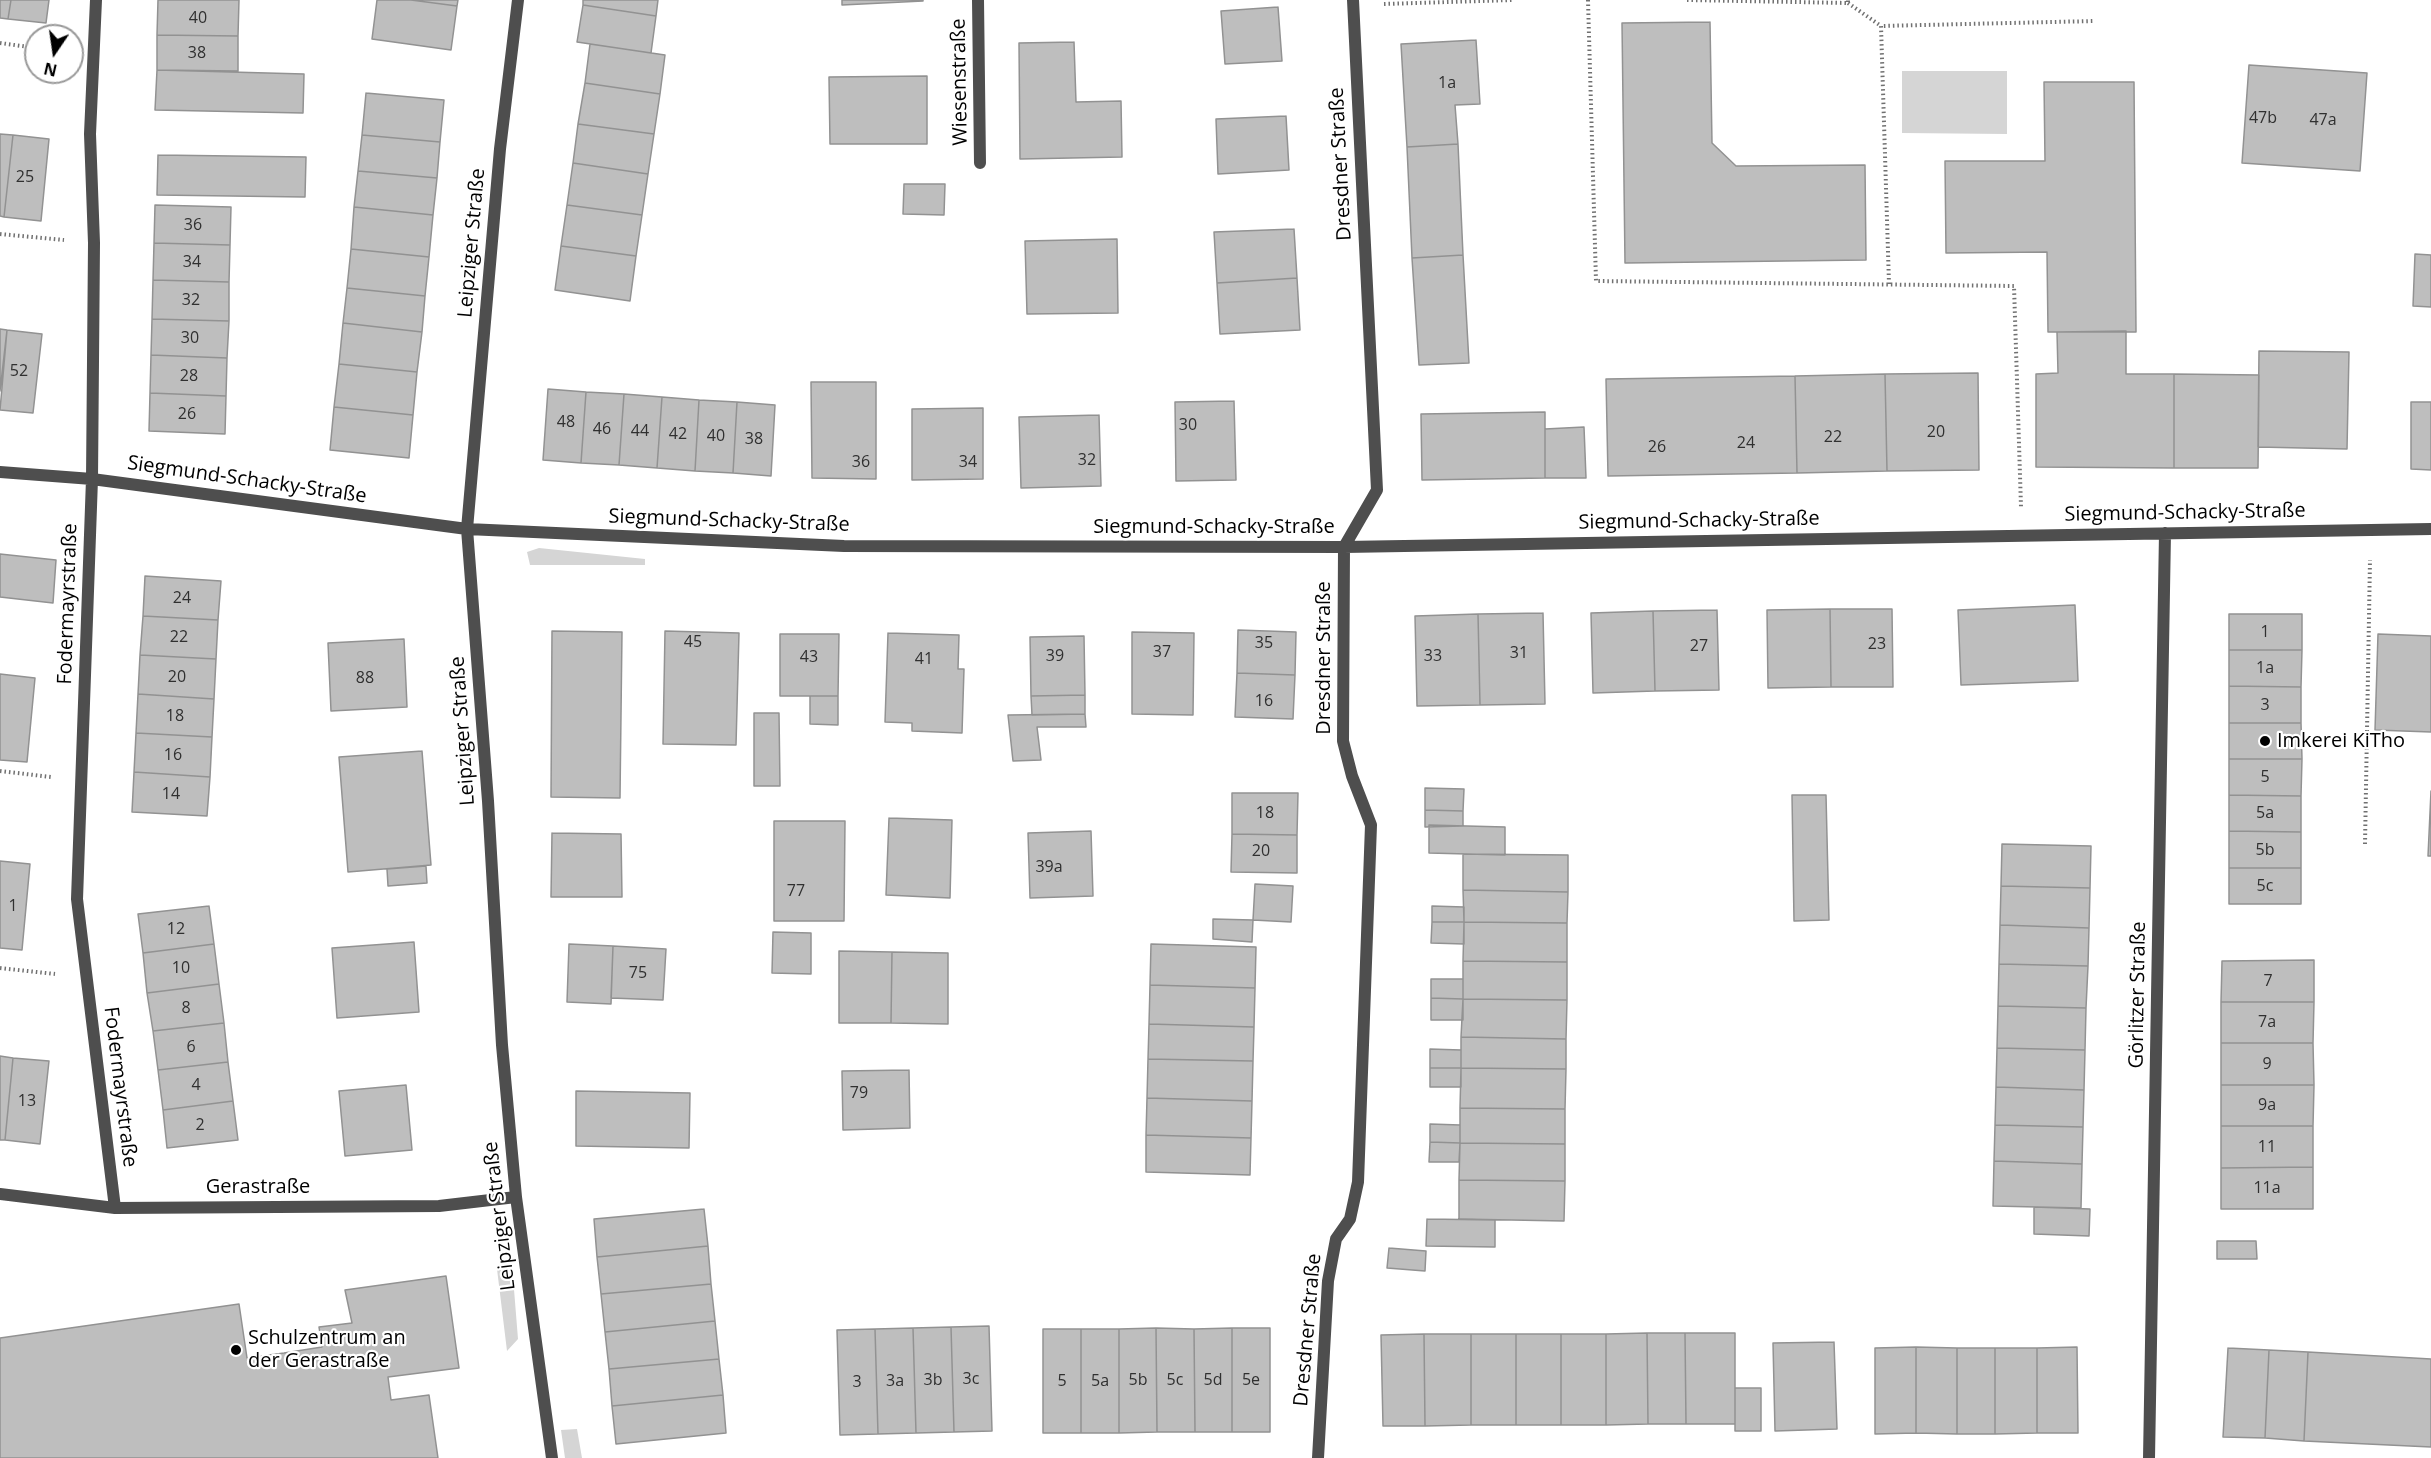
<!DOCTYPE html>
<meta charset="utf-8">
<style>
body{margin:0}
#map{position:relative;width:2431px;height:1458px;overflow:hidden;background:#fff;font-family:"Open Sans",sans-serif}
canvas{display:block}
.north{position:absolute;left:24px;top:24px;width:60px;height:60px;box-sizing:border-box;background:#fff;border:2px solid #999;border-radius:50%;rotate:193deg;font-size:16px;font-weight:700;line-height:24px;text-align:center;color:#000}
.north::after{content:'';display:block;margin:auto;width:21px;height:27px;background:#000;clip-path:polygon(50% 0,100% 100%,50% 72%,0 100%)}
</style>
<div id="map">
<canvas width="2431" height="1458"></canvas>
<div class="north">N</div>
</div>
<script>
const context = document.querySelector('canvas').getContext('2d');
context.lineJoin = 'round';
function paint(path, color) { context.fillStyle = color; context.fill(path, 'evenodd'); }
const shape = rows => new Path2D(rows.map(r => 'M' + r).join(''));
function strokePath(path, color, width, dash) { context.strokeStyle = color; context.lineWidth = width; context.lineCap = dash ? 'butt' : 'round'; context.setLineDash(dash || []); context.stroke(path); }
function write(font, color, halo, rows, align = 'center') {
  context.font = font + ' "Open Sans",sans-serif'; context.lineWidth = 4.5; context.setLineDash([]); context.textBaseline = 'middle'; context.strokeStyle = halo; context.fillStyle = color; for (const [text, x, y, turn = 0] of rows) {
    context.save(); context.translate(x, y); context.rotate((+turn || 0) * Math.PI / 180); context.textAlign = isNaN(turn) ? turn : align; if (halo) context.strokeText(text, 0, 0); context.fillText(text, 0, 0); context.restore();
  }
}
paint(shape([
 [1902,71,2007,71,2007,134,1902,133],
 [539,548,645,559,645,565,530,565,527,552],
 [497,1269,505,1269,513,1277,518,1339,507,1351],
 [577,1429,582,1458,565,1458,561,1430]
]), '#d5d5d5');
const building = shape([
 [0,0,11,0,8,19,0,18,0,0],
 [11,0,49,0,46,23,8,19,11,0],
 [158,0,239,0,238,36,157,35,158,0],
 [377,0,411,0,457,6,451,50,372,39,377,0],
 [411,0,458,0,457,6,411,0],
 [583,0,658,0,656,16,583,5,583,0],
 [842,0,923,0,923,1,842,5,842,0],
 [583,5,656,16,651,53,577,42,583,5],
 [1278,7,1282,61,1225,64,1221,11,1278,7],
 [1710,22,1712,143,1736,166,1865,165,1866,260,1625,263,1622,23,1710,22],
 [157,35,238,36,238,71,157,70,157,35],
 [1476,40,1480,104,1455,105,1458,144,1407,147,1401,44,1476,40],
 [1074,42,1076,102,1121,101,1122,157,1020,159,1019,43,1074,42],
 [590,44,665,55,660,94,585,83,590,44],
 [2249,65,2367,73,2360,171,2242,163,2249,65],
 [157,70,304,74,303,113,155,110,157,70],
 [927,76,927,144,830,144,829,77,927,76],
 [2044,82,2134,82,2136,332,2048,332,2047,252,1946,253,1945,161,2045,161,2044,82],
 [585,83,660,94,654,134,578,124,585,83],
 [366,93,444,100,440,142,362,135,366,93],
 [1286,116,1289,170,1218,174,1216,119,1286,116],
 [578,124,654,134,648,174,573,163,578,124],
 [0,134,13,135,4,217,0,216,0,134],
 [13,135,49,139,41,221,4,217,13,135],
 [362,135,440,142,437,178,358,171,362,135],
 [1458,144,1463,255,1412,258,1407,147,1458,144],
 [158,155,306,157,305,197,157,195,158,155],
 [573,163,648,174,642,215,567,205,573,163],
 [358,171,437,178,433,215,354,207,358,171],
 [904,184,945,184,944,215,903,214,904,184],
 [155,205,231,207,230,245,154,243,155,205],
 [567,205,642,215,636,256,561,246,567,205],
 [354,207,433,215,429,257,351,249,354,207],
 [1294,229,1297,278,1217,283,1214,232,1294,229],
 [1117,239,1118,313,1027,314,1025,241,1117,239],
 [154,243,230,245,229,282,153,280,154,243],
 [561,246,636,256,630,301,555,290,561,246],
 [351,249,429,257,425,296,347,288,351,249],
 [2415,254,2431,255,2431,307,2413,306,2415,254],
 [1463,255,1469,363,1419,365,1412,258,1463,255],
 [1297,278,1300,330,1220,334,1217,283,1297,278],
 [153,280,229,282,229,321,152,319,153,280],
 [347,288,425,296,422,332,343,323,347,288],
 [152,319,229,321,227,358,151,355,152,319],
 [343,323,422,332,417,372,339,364,343,323],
 [0,329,7,330,0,391,0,329],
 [7,330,42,334,33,413,0,410,7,330],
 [2126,331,2126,374,2174,374,2174,468,2036,467,2036,374,2058,373,2057,332,2126,331],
 [2259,351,2349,352,2347,449,2258,447,2259,351],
 [151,355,227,358,226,396,150,393,151,355],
 [339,364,417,372,413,415,334,407,339,364],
 [1978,373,1979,470,1887,471,1885,374,1978,373],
 [1885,374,1887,471,1797,473,1795,376,1885,374],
 [2174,374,2259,375,2258,468,2174,468,2174,374],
 [1795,376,1797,473,1608,476,1606,379,1795,376],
 [811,382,876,382,876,479,812,478,811,382],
 [548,389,586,392,581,463,543,460,548,389],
 [586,392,624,394,619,465,581,463,586,392],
 [150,393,226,396,225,434,149,431,150,393],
 [624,394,662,397,657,468,619,465,624,394],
 [662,397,699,400,695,471,657,468,662,397],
 [699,400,737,402,733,473,695,471,699,400],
 [1234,401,1236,480,1176,481,1175,402,1234,401],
 [737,402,775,405,771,476,733,473,737,402],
 [2411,402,2431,402,2431,470,2411,469,2411,402],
 [334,407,413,415,409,458,330,450,334,407],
 [983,408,983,479,912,480,912,409,983,408],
 [1545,412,1545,478,1422,480,1421,414,1545,412],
 [1099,415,1101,486,1021,488,1019,417,1099,415],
 [1584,427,1586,478,1545,478,1545,429,1584,427],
 [0,554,56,560,53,603,0,597,0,554],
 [145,576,221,581,218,620,143,616,145,576],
 [2075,605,2078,681,1961,685,1958,610,2075,605],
 [1830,609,1831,687,1768,688,1767,610,1830,609],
 [1830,609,1892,609,1893,687,1831,687,1830,609],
 [1717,610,1719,690,1655,691,1653,611,1717,610],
 [1653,611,1655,691,1593,693,1591,613,1653,611],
 [1543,613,1545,704,1480,705,1478,614,1543,613],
 [1478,614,1480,705,1417,706,1415,616,1478,614],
 [2229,614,2302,614,2302,650,2229,650,2229,614],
 [143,616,218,620,216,659,140,655,143,616],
 [1238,630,1296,632,1295,675,1237,673,1238,630],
 [552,631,622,632,620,798,551,797,552,631],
 [665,631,739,633,736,745,663,744,665,631],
 [1132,632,1194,633,1193,715,1132,714,1132,632],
 [888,633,959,635,958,669,964,669,962,733,912,731,912,723,885,722,888,633],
 [780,634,839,634,838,696,780,696,780,634],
 [2378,634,2431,636,2431,732,2375,730,2378,634],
 [1084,636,1085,695,1031,696,1030,637,1084,636],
 [404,639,407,707,331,711,328,643,404,639],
 [2229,650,2302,650,2301,687,2229,686,2229,650],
 [140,655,216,659,214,699,138,694,140,655],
 [1237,673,1295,675,1293,719,1235,717,1237,673],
 [0,674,35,678,27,762,0,760,0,674],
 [2229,686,2301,687,2301,723,2229,723,2229,686],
 [138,694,214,699,212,737,136,733,138,694],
 [1085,695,1085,714,1032,715,1031,696,1085,695],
 [810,696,838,696,838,725,810,724,810,696],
 [754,713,779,713,780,786,754,786,754,713],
 [1085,714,1086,727,1037,727,1041,760,1013,761,1008,715,1085,714],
 [2229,723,2301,723,2302,759,2229,759,2229,723],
 [136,733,212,737,210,777,134,772,136,733],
 [422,751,431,865,348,872,339,757,422,751],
 [2229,759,2302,759,2301,796,2229,795,2229,759],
 [134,772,210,777,207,816,132,812,134,772],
 [1425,788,1464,789,1463,811,1425,810,1425,788],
 [2431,791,2431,856,2428,856,2431,791],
 [1232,793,1298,793,1297,835,1232,834,1232,793],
 [1792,795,1826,795,1829,920,1794,921,1792,795],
 [2229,795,2301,796,2301,832,2229,831,2229,795],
 [1425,810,1463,811,1463,826,1425,827,1425,810],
 [889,818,952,820,950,898,886,895,889,818],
 [774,821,845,821,844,921,774,921,774,821],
 [1429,825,1505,827,1505,855,1429,853,1429,825],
 [1091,831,1093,896,1030,898,1028,833,1091,831],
 [2229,831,2301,832,2301,868,2229,868,2229,831],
 [552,833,621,834,622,897,551,897,552,833],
 [1232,834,1297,835,1297,873,1231,872,1232,834],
 [2002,844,2091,846,2090,888,2001,886,2002,844],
 [1463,854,1568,855,1568,892,1463,890,1463,854],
 [0,861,30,864,22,950,0,948,0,861],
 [426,866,427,883,388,886,387,869,426,866],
 [2229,868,2301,868,2301,904,2229,904,2229,868],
 [1255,884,1293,886,1291,922,1253,920,1255,884],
 [2001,886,2090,888,2089,928,2000,925,2001,886],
 [1463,890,1568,892,1567,923,1464,922,1463,890],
 [209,906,214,944,143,953,138,914,209,906],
 [1432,906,1464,907,1464,922,1432,922,1432,906],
 [1213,919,1253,920,1252,942,1213,939,1213,919],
 [1432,922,1464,922,1464,944,1431,943,1432,922],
 [1464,922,1567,923,1567,962,1463,961,1464,922],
 [2000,925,2089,928,2088,966,1999,964,2000,925],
 [773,932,811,933,811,974,772,973,773,932],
 [414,942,419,1012,337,1018,332,948,414,942],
 [214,944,219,984,147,993,143,953,214,944],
 [569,944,613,946,611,1004,567,1002,569,944],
 [1151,944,1256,947,1255,988,1150,985,1151,944],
 [613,946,666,949,663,1000,611,998,613,946],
 [839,951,892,952,891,1023,839,1023,839,951],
 [892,952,948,953,948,1024,891,1023,892,952],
 [2314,960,2314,1002,2221,1002,2222,961,2314,960],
 [1463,961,1567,962,1567,1000,1463,999,1463,961],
 [1999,964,2088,966,2086,1008,1998,1006,1999,964],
 [1431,979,1463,979,1463,999,1431,998,1431,979],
 [219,984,224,1023,153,1031,147,993,219,984],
 [1150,985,1255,988,1254,1027,1149,1024,1150,985],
 [1431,998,1463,999,1463,1020,1431,1020,1431,998],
 [1463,999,1567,1000,1566,1039,1461,1037,1463,999],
 [2221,1002,2314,1002,2313,1043,2221,1043,2221,1002],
 [1998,1006,2086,1008,2085,1050,1997,1048,1998,1006],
 [224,1023,228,1062,158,1070,153,1031,224,1023],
 [1149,1024,1254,1027,1253,1061,1148,1059,1149,1024],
 [1461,1037,1566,1039,1566,1069,1461,1068,1461,1037],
 [2221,1043,2313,1043,2314,1085,2221,1085,2221,1043],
 [1997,1048,2085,1050,2084,1090,1996,1087,1997,1048],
 [1430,1049,1461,1050,1461,1068,1430,1068,1430,1049],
 [0,1056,13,1058,5,1140,0,1140,0,1056],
 [13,1058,49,1061,40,1144,5,1140,13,1058],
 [1148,1059,1253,1061,1252,1101,1147,1098,1148,1059],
 [228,1062,233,1101,163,1110,158,1070,228,1062],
 [1430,1068,1461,1068,1461,1087,1430,1087,1430,1068],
 [1461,1068,1566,1069,1565,1109,1460,1108,1461,1068],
 [909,1070,910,1128,843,1130,842,1071,909,1070],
 [406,1085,412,1150,345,1156,339,1091,406,1085],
 [2221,1085,2314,1085,2313,1126,2221,1126,2221,1085],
 [1996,1087,2084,1090,2083,1127,1995,1125,1996,1087],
 [576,1091,690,1093,689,1148,576,1146,576,1091],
 [1147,1098,1252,1101,1251,1138,1146,1135,1147,1098],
 [233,1101,238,1140,167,1148,163,1110,233,1101],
 [1460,1108,1565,1109,1565,1144,1460,1143,1460,1108],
 [1430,1124,1460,1125,1460,1143,1430,1142,1430,1124],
 [1995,1125,2083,1127,2082,1164,1994,1161,1995,1125],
 [2221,1126,2313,1126,2313,1167,2221,1168,2221,1126],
 [1146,1135,1251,1138,1250,1175,1146,1172,1146,1135],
 [1430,1142,1460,1143,1459,1162,1429,1162,1430,1142],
 [1460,1143,1565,1144,1565,1181,1459,1180,1460,1143],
 [1994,1161,2082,1164,2081,1208,1993,1206,1994,1161],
 [2313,1167,2313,1209,2221,1209,2221,1168,2313,1167],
 [1459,1180,1565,1181,1564,1221,1459,1219,1459,1180],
 [2034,1207,2090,1209,2089,1236,2034,1234,2034,1207],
 [704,1209,708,1246,597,1257,594,1219,704,1209],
 [1427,1219,1495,1220,1495,1247,1426,1246,1427,1219],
 [2217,1241,2256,1241,2257,1259,2217,1259,2217,1241],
 [708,1246,711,1284,601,1294,597,1257,708,1246],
 [1389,1248,1426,1251,1425,1271,1387,1268,1389,1248],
 [446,1276,459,1368,388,1377,391,1400,429,1395,438,1458,0,1458,0,1338,239,1304,247,1358,284,1353,322,1347,319,1327,352,1323,345,1290,446,1276],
 [711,1284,715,1321,605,1332,601,1294,711,1284],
 [715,1321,719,1359,609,1369,605,1332,715,1321],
 [989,1326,992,1431,954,1432,951,1327,989,1326],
 [951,1327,954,1432,916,1433,913,1328,951,1327],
 [913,1328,916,1433,878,1434,875,1329,913,1328],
 [1156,1328,1157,1432,1119,1433,1119,1329,1156,1328],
 [1156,1328,1194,1329,1195,1432,1157,1432,1156,1328],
 [1232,1328,1270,1328,1270,1432,1232,1432,1232,1328],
 [1232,1328,1232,1432,1195,1432,1194,1329,1232,1328],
 [875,1329,878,1434,840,1435,837,1330,875,1329],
 [1043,1329,1081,1329,1081,1433,1043,1433,1043,1329],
 [1081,1329,1119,1329,1119,1433,1081,1433,1081,1329],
 [1647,1333,1648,1424,1606,1425,1606,1334,1647,1333],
 [1647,1333,1685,1333,1686,1424,1648,1424,1647,1333],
 [1685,1333,1735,1333,1735,1424,1686,1424,1685,1333],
 [1424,1334,1471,1334,1471,1425,1425,1426,1424,1334],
 [1424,1334,1425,1426,1383,1426,1381,1335,1424,1334],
 [1471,1334,1516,1334,1516,1425,1471,1425,1471,1334],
 [1516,1334,1561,1334,1561,1425,1516,1425,1516,1334],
 [1561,1334,1606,1334,1606,1425,1561,1425,1561,1334],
 [1834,1342,1837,1429,1775,1431,1773,1343,1834,1342],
 [1916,1347,1957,1348,1957,1434,1916,1433,1916,1347],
 [1916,1347,1916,1433,1875,1434,1875,1348,1916,1347],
 [2077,1347,2078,1433,2037,1433,2037,1348,2077,1347],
 [1957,1348,1995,1348,1995,1434,1957,1434,1957,1348],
 [1995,1348,2037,1348,2037,1433,1995,1434,1995,1348],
 [2228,1348,2269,1350,2265,1438,2223,1437,2228,1348],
 [2269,1350,2308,1352,2304,1441,2265,1438,2269,1350],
 [2308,1352,2431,1359,2431,1447,2304,1441,2308,1352],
 [719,1359,723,1395,612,1406,609,1369,719,1359],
 [1735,1388,1761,1388,1761,1431,1735,1431,1735,1388],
 [723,1395,726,1433,616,1444,612,1406,723,1395]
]);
paint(building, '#bebebe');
strokePath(building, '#929292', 1.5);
strokePath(shape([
 [1588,0,1596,281,2014,286,2021,507],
 [1687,0,1848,3,1848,0],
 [1848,3,1881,26],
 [1384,4,1512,0],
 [0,43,36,48],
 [0,234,64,240],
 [1889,284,1881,26,2095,21],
 [0,771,51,777],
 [2365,844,2370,560],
 [0,968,55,974]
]), '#707070', 4, [1.5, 3]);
strokePath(shape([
 [96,0,90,134,94,243,92,479,77,899,115,1208],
 [518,0,500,149,467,529,488,801,502,1045,516,1197,552,1458],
 [978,0,980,163],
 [0,472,92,479,467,529,844,546,1344,547,2431,529],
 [0,1194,115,1208,439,1206,516,1197],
 [1318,1458,1328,1281,1336,1239,1350,1219,1358,1182,1371,825,1352,776,1343,741,1344,547,1377,490,1353,0],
 [2149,1458,2165,533]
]), '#4e4e4e', 12);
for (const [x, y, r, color] of [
 [2265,741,6,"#000"],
 [236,1350,6,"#000"]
]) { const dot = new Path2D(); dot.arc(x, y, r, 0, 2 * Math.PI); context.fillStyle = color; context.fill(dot); strokePath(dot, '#fff', 2); }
write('16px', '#303030', null, [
 ["40",198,18],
 ["38",197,53],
 ["1a",1447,83],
 ["47b",2263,118],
 ["47a",2323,120],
 ["25",25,177],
 ["36",193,225],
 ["34",192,262],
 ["32",191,300],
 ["30",190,338],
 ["52",19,371],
 ["28",189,376],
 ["26",187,414],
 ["48",566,422],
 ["30",1188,425],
 ["46",602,429],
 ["44",640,431],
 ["20",1936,432],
 ["42",678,434],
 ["40",716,436],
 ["22",1833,437],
 ["38",754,439],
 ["24",1746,443],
 ["26",1657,447],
 ["32",1087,460],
 ["36",861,462],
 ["34",968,462],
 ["24",182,598],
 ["1",2265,632],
 ["22",179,637],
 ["45",693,642],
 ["35",1264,643],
 ["23",1877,644],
 ["27",1699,646],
 ["37",1162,652],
 ["31",1519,653],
 ["39",1055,656],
 ["33",1433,656],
 ["43",809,657],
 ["41",924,659],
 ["1a",2265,668],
 ["20",177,677],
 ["88",365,678],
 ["16",1264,701],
 ["3",2265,705],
 ["18",175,716],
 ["16",173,755],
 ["5",2265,777],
 ["14",171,794],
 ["18",1265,813],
 ["5a",2265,813],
 ["5b",2265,850],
 ["20",1261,851],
 ["39a",1049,867],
 ["5c",2265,886],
 ["77",796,891],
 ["1",13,906],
 ["12",176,929],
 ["10",181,968],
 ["75",638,973],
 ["7",2268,981],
 ["8",186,1008],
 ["7a",2267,1022],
 ["6",191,1047],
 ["9",2267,1064],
 ["4",196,1085],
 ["79",859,1093],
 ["13",27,1101],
 ["9a",2267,1105],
 ["2",200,1125],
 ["11",2267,1147],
 ["11a",2267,1188],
 ["3c",971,1379],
 ["3b",933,1380],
 ["5b",1138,1380],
 ["5c",1175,1380],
 ["5d",1213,1380],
 ["5e",1251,1380],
 ["3a",895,1381],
 ["5",1062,1381],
 ["5a",1100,1381],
 ["3",857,1382]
]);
write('20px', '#000', '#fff', [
 ["Wiesenstraße",960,82,-91],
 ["Dresdner Straße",1341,164,-93],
 ["Leipziger Straße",472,243,-85],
 ["Siegmund-Schacky-Straße",247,480,8],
 ["Siegmund-Schacky-Straße",2185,513,-1],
 ["Siegmund-Schacky-Straße",729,521,2],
 ["Siegmund-Schacky-Straße",1699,521,-1],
 ["Siegmund-Schacky-Straße",1214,527],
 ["Fodermayrstraße",68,604,-88],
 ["Dresdner Straße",1324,658,-90],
 ["Leipziger Straße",463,731,-94],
 ["Görlitzer Straße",2138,995,-89],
 ["Fodermayrstraße",120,1087,83],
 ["Gerastraße",258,1187],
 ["Leipziger Straße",500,1216,-97],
 ["Dresdner Straße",1308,1330,-85]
]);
write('20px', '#000', '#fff', [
 ["Imkerei KiTho",2277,741],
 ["Schulzentrum an",248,1338],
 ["der Gerastraße",248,1361]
], 'left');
</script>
